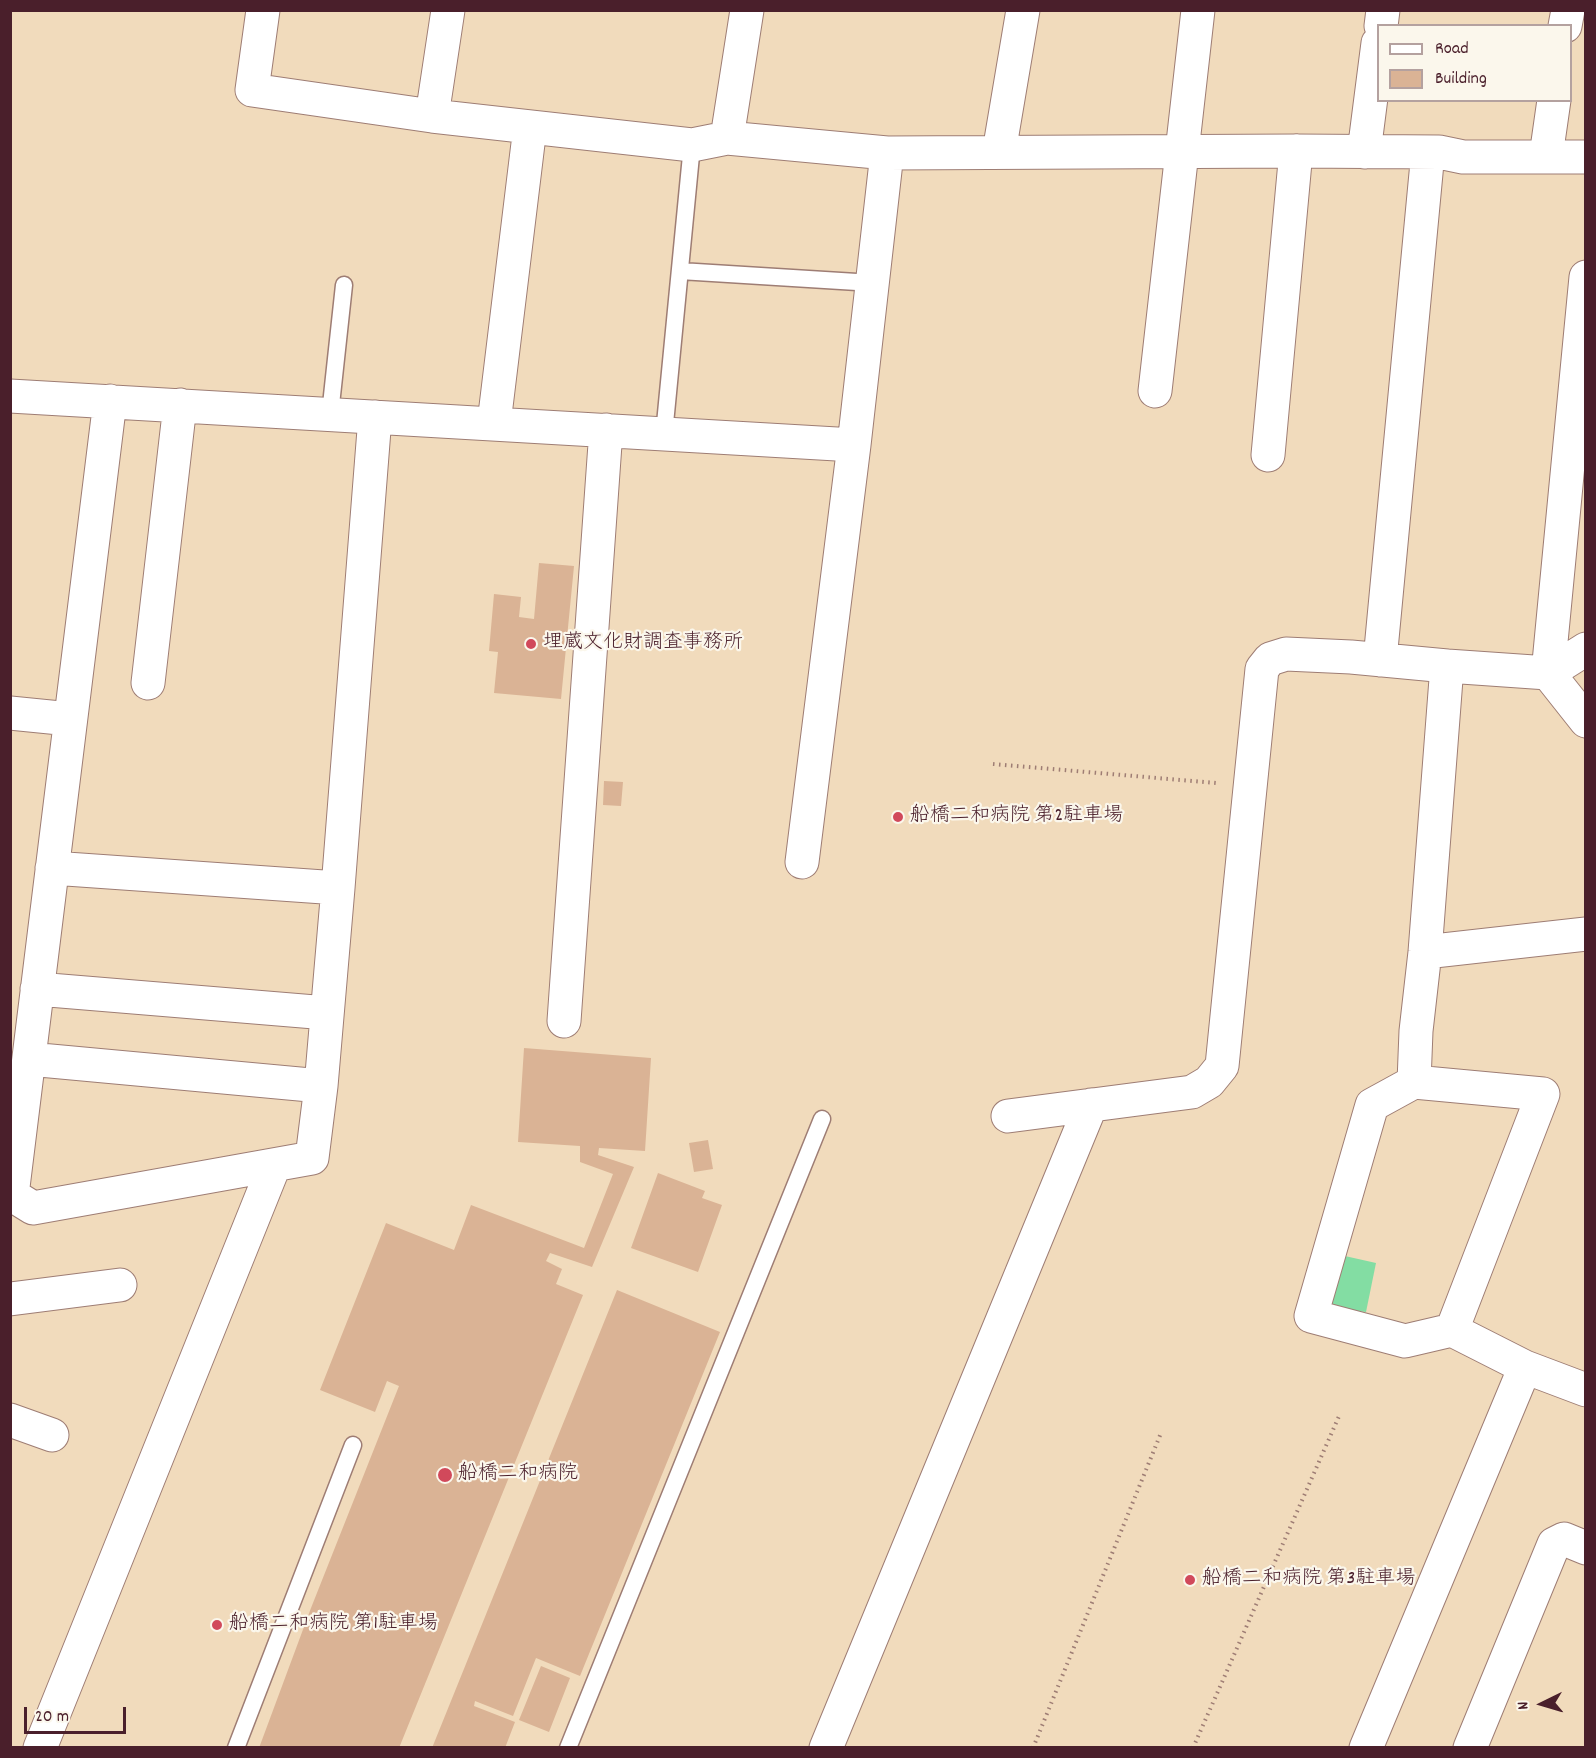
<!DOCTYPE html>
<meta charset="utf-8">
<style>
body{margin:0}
#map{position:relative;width:1596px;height:1758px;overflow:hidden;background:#f1dbbc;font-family:Dekko,sans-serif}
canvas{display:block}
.frame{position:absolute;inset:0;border:12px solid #4a1f2b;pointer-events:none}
.legend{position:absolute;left:1377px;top:24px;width:195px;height:78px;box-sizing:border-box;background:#fbf7ec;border:2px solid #b4a19f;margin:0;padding:8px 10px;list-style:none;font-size:18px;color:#4a1f2b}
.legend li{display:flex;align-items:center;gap:12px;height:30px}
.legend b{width:30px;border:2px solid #b4a19f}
.north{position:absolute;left:1512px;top:1674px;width:60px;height:60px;-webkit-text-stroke:4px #fbf7ec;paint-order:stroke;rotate:265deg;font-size:16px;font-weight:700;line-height:24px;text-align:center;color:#4a1f2b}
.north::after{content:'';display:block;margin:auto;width:21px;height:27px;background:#4a1f2b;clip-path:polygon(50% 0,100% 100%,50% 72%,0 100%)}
.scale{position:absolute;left:24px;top:1707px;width:102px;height:27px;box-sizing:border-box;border:3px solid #4a1f2b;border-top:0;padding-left:8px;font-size:18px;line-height:21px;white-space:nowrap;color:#4a1f2b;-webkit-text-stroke:4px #fbf7ec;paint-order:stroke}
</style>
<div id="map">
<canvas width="1596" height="1758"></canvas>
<div class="frame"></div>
<ul class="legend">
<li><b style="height:8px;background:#fff"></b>Road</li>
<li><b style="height:16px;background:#dab395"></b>Building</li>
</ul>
<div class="north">N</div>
<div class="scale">20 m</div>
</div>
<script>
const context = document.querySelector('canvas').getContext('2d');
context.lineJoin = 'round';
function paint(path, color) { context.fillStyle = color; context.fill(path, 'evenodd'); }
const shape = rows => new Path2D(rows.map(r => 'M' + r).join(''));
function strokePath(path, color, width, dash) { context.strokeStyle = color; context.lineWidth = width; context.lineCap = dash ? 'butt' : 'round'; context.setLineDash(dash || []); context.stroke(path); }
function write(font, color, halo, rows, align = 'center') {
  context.font = font + ' Dekko,"Klee One",sans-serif'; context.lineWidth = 4.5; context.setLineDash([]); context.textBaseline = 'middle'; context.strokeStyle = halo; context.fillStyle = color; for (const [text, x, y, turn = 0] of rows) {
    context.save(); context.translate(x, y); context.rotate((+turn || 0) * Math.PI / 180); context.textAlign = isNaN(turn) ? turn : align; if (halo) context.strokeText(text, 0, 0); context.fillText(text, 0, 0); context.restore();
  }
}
paint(shape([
 [1336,1254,1376,1263,1366,1312,1334,1309,1327,1293]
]), '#83dda3');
paint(shape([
 [539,563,574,566,561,699,494,693,498,652,489,651,494,594,521,597,519,617,534,619],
 [604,781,623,782,621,806,603,805],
 [524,1048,651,1058,645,1151,599,1148,598,1155,634,1167,592,1267,550,1253,546,1261,562,1269,556,1284,583,1295,399,1748,259,1748,311,1608,399,1386,387,1381,375,1412,320,1390,386,1223,454,1250,471,1205,584,1248,613,1174,580,1162,580,1146,518,1142],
 [708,1140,713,1169,694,1172,689,1143],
 [658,1173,705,1191,702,1198,722,1205,698,1272,631,1248],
 [617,1290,720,1332,580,1676,536,1658,513,1716,475,1701,474,1706,515,1722,505,1748,432,1748],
 [541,1666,570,1678,549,1732,519,1720]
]), '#dab395');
const service = shape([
 [680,271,873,283],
 [330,414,344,285],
 [664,434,692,145],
 [236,1748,353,1445],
 [568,1748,822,1119]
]);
const minor = shape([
 [263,10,252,90,432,116,692,145,727,138,887,153,1296,151,1439,152,1463,157,1586,157],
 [1381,26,1383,10],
 [1565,26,1568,10],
 [432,116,448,10],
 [727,138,747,10],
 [999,152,1023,10],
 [1364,152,1378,43],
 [1546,156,1554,100],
 [1586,277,1548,673,1586,721],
 [1155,391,1198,10],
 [10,396,854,445],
 [110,401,12,1195,33,1208,312,1158,321,1086,338,888,375,417],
 [494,423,530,127],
 [1268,455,1296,151],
 [1380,660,1428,152],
 [148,683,180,405],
 [10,713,70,719],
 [802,862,854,445,887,153],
 [52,868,338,888],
 [1425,952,1586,934],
 [37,989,327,1013],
 [564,1021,606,430],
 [29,1059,321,1086],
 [1414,1082,1416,1031,1425,952,1447,666,1548,673,1586,649],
 [1008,1116,1192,1092,1209,1082,1222,1066,1262,669,1270,659,1286,654,1351,657,1447,666],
 [10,1299,120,1285],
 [1452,1330,1543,1094,1414,1082,1372,1105,1311,1316,1405,1341,1452,1330,1525,1367],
 [10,1420,52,1435],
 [40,1748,274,1166],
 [826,1748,1091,1105],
 [1366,1748,1525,1367,1586,1390],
 [1470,1748,1554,1544,1564,1539,1586,1548]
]);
strokePath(service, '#9e7d74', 19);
strokePath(minor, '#9e7d74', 35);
strokePath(shape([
 [993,764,1216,783],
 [1033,1748,1161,1433],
 [1193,1748,1340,1414]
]), '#9e7d74', 4, [1.5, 4.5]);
strokePath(service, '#fff', 16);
strokePath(minor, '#fff', 33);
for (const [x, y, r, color] of [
 [531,644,6,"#d1495b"],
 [898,817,6,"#d1495b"],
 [445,1475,8,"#d1495b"],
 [1190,1580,6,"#d1495b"],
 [217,1625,6,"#d1495b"]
]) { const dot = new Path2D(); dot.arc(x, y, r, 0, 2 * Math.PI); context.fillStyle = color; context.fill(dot); strokePath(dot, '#fbf7ec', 2); }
write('20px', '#4a1f2b', '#fbf7ec', [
 ["埋蔵文化財調査事務所",543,644],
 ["船橋二和病院 第2駐車場",910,817],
 ["船橋二和病院",458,1475],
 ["船橋二和病院 第3駐車場",1202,1580],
 ["船橋二和病院 第1駐車場",229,1625]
], 'left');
</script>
